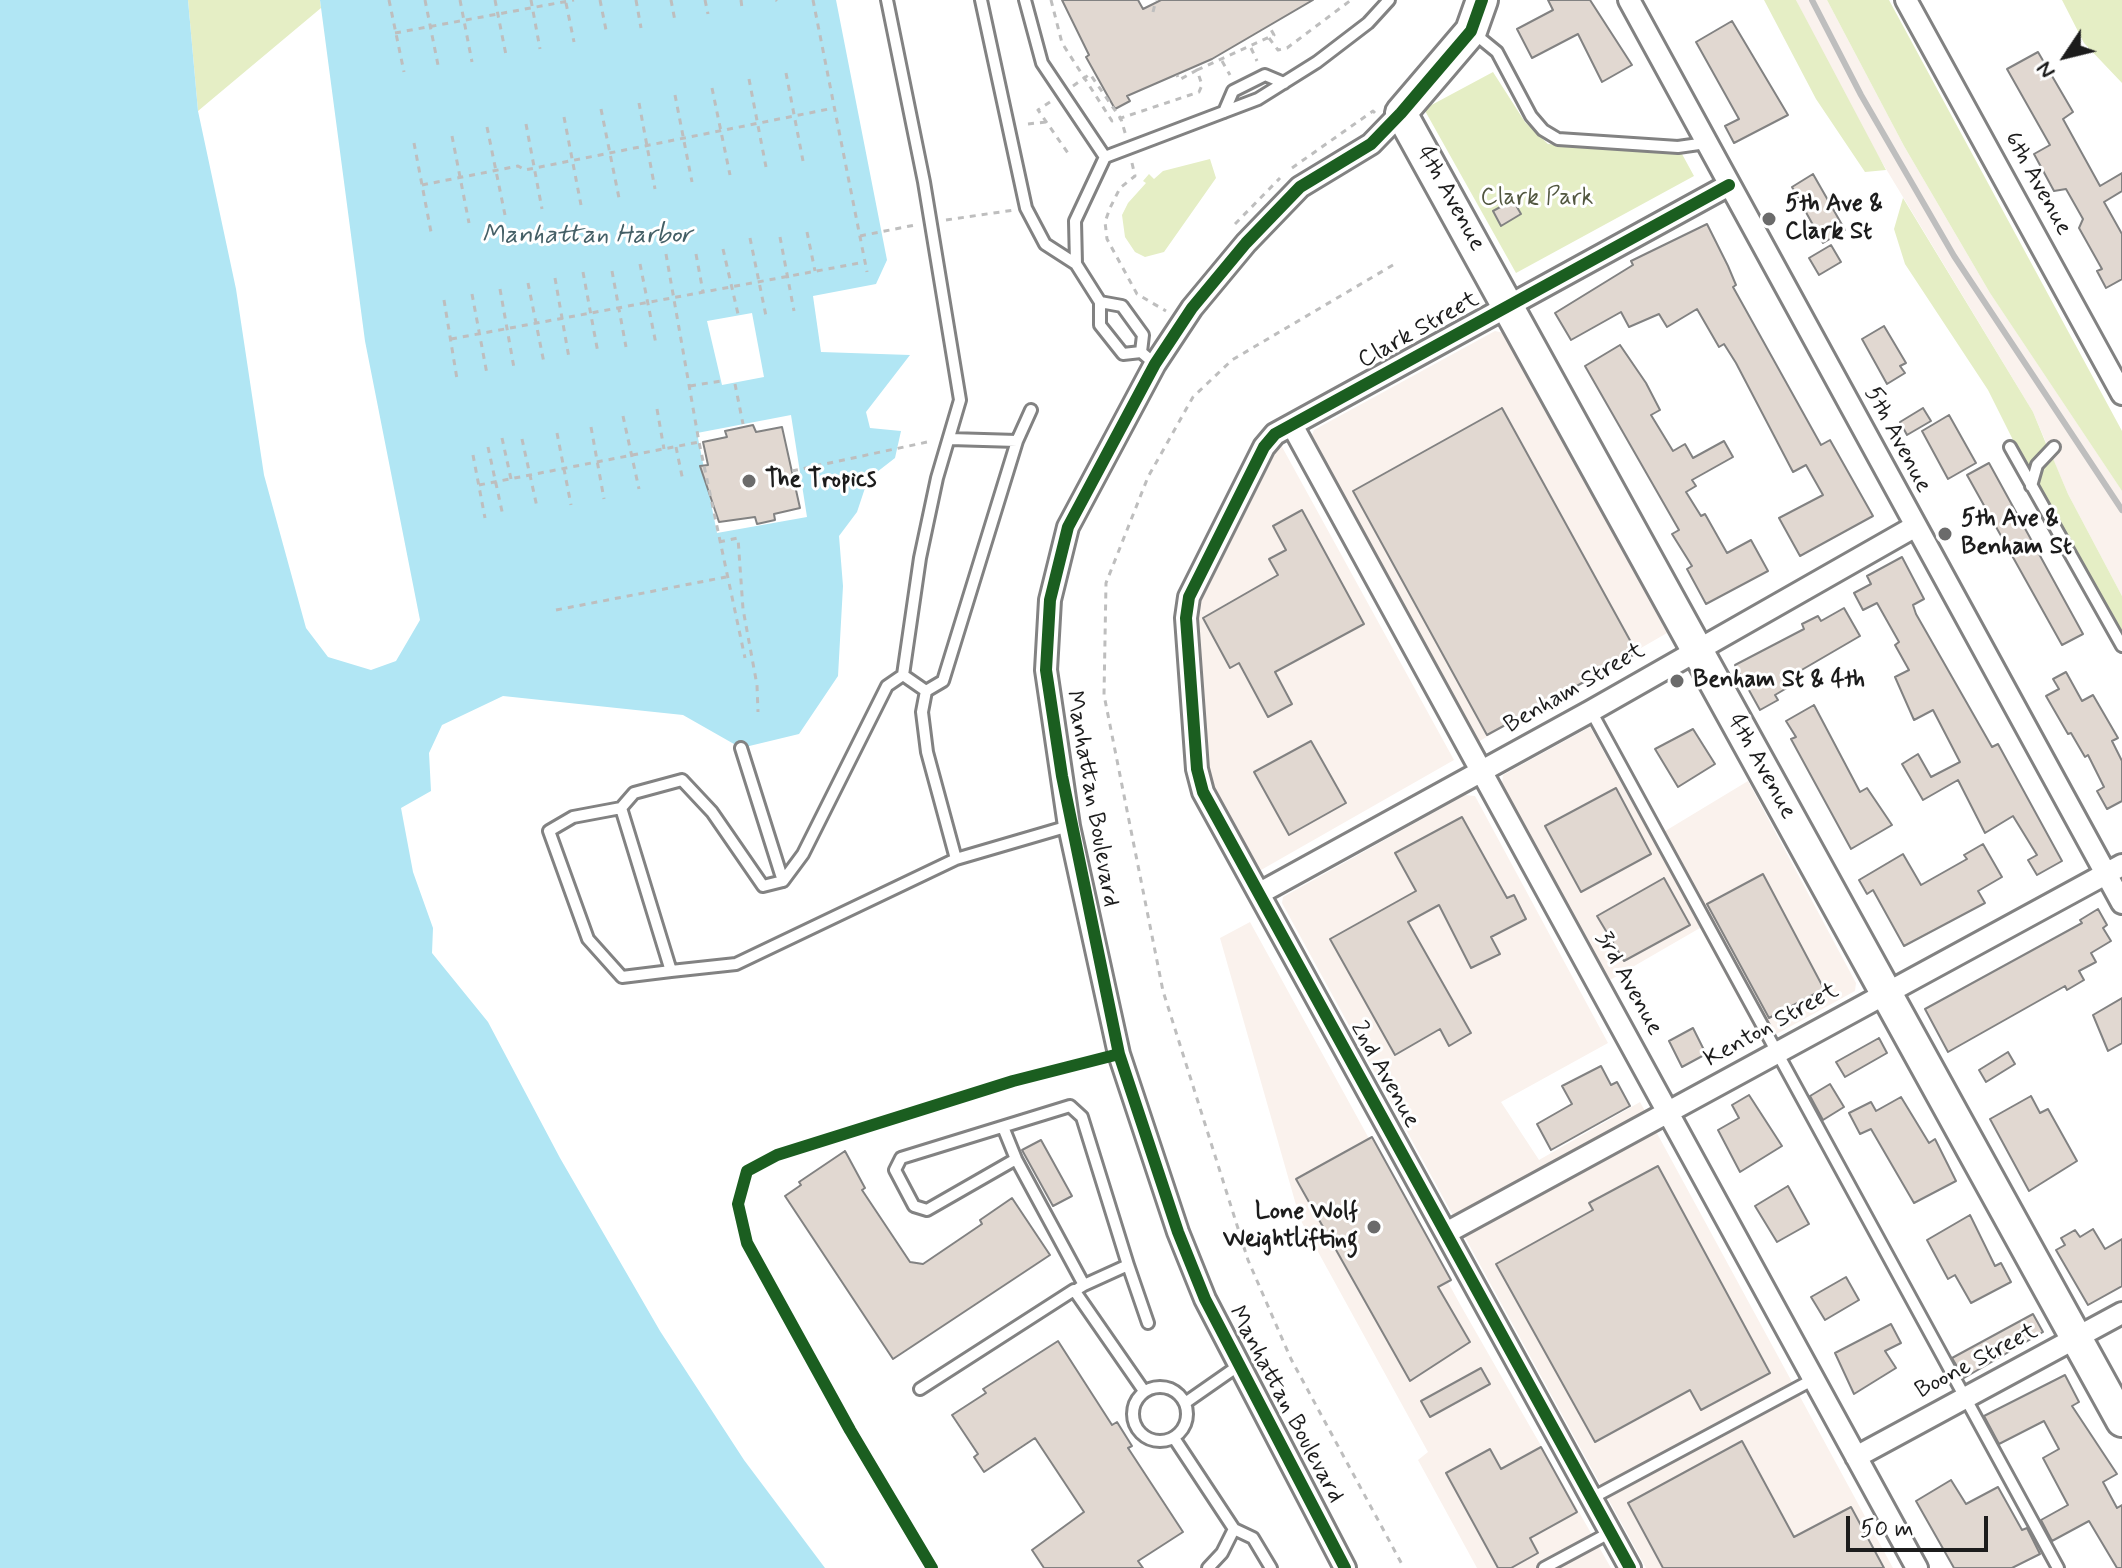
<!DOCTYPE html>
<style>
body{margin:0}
#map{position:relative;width:2122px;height:1568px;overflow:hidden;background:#fff;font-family:Mynerve,sans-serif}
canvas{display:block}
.north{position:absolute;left:2026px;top:16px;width:80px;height:80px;-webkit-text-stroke:6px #fff;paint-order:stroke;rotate:235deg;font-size:22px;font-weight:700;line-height:32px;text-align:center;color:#1c1c1c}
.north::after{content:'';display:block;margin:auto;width:28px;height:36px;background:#1c1c1c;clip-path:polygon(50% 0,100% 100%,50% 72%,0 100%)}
.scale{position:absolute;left:1846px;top:1516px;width:142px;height:36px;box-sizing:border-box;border:4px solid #1c1c1c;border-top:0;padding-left:10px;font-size:24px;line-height:28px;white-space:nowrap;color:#1c1c1c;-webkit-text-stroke:6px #fff;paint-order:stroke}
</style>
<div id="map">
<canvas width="2122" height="1568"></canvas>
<div class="north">N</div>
<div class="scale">50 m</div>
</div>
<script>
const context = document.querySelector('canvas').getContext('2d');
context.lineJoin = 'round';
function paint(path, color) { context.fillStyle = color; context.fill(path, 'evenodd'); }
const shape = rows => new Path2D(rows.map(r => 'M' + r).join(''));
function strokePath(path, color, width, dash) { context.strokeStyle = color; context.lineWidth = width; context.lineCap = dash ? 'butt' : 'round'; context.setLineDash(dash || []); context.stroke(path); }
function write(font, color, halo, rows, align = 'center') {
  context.font = font + ' Mynerve,sans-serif'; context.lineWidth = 6; context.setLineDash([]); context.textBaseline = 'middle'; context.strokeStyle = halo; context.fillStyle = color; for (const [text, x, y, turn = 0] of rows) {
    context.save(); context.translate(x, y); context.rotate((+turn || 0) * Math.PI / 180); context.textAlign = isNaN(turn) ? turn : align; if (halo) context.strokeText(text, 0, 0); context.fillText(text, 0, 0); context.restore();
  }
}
paint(shape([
 [1796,0,1827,0,1904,146,1990,293,2122,491,2122,596,2068,494,2033,412,1854,116],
 [1495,331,1504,333,1667,633,1478,742,1312,435,1314,430],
 [1281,445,1454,760,1254,874,1212,794,1203,760,1193,686,1196,601,1271,451],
 [1590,727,1652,839,1748,781,1856,983,1855,991,1762,1042,1700,928,1610,980,1502,784,1503,775],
 [1465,795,1475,796,1608,1043,1501,1102,1539,1160,1640,1102,1893,1568,1646,1568,1282,903,1283,897],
 [1250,922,1461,1306,1611,1568,1477,1568,1418,1460,1428,1452,1300,1219,1220,938]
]), '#faf2ed');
paint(shape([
 [188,0,320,0,321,8,198,111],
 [1764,0,1796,0,1886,170,1865,172,1816,99],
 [1827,0,1889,0,2122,431,2122,491,1990,293,1904,146],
 [2062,0,2122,0,2122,83,2084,43],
 [1493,72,1525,122,1548,144,1682,154,1694,176,1516,273,1424,109],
 [1210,159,1216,178,1164,252,1145,257,1135,252,1125,237,1122,215,1128,203,1146,183,1143,181,1149,174,1154,179,1163,171],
 [1903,198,2033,412,2047,446,2028,470,1988,390,1905,264,1894,229],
 [2052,456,2068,494,2122,596,2122,637,2039,491,2041,470]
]), '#e5eec5');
paint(shape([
 [0,0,188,0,198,111,236,289,264,475,306,628,328,657,371,670,396,661,420,620,365,341,320,0,836,0,887,260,876,284,813,296,821,352,910,355,866,412,870,428,901,431,895,458,868,479,857,512,839,536,843,586,838,676,799,734,741,748,683,715,503,696,442,725,429,753,431,791,401,808,413,872,433,928,432,953,488,1022,560,1158,660,1331,744,1460,825,1568,0,1568]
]), '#b1e6f4');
paint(shape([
 [752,313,764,377,722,385,707,321],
 [791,415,807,517,717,533,697,433]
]), '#fff');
const building = shape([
 [1062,0,1138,0,1143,9,1161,0,1313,0,1212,59,1127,96,1130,101,1115,109,1086,57,1089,55,1062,0],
 [1548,0,1590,0,1632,65,1602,82,1578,34,1532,58,1517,29,1553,10,1548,0],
 [1732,21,1788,115,1734,143,1725,126,1739,119,1696,42,1732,21],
 [2038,52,2073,112,2063,119,2100,186,2122,173,2122,191,2104,202,2122,234,2122,279,2106,288,2097,271,2102,269,2079,228,2083,219,2066,189,2054,191,2034,154,2050,145,2007,69,2038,52],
 [1813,174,1845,230,1823,243,1792,187,1813,174],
 [1513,200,1521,214,1501,226,1493,211,1513,200],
 [1707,224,1728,266,1736,285,1733,287,1821,445,1830,440,1873,516,1800,556,1779,518,1823,495,1806,465,1793,472,1736,363,1724,344,1719,347,1697,309,1667,327,1659,314,1629,327,1621,312,1571,340,1555,313,1633,265,1631,261,1707,224],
 [1831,245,1841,262,1819,275,1809,258,1831,245],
 [1884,326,1906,363,1900,366,1905,373,1887,384,1862,339,1884,326],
 [1620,345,1646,383,1660,410,1651,415,1673,451,1685,444,1693,458,1724,441,1733,457,1692,480,1696,486,1686,492,1701,516,1705,514,1727,553,1751,540,1768,571,1706,604,1687,569,1692,566,1672,534,1679,530,1585,366,1620,345],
 [1502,408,1637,653,1487,735,1353,491,1502,408],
 [1923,408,1931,421,1907,435,1900,422,1923,408],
 [1949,415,1976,463,1948,479,1922,431,1949,415],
 [753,425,756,432,782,427,800,508,774,514,775,520,757,524,755,517,719,522,700,466,708,465,703,442,727,437,725,431,753,425],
 [1989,463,2083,634,2062,645,1967,475,1989,463],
 [1302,510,1364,624,1275,672,1292,704,1268,717,1239,663,1230,668,1203,618,1278,575,1269,559,1286,550,1273,526,1302,510],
 [1902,557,1924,599,1913,605,1916,614,1992,747,1998,744,2062,861,2037,875,2028,860,2037,855,2013,816,1985,833,1958,780,1923,800,1902,764,1918,754,1931,777,1960,762,1933,710,1914,720,1895,677,1909,670,1895,645,1899,642,1877,603,1863,610,1854,593,1871,584,1867,576,1902,557],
 [1844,608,1860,636,1793,675,1797,682,1775,695,1778,700,1760,710,1735,665,1804,629,1802,624,1818,616,1821,621,1844,608],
 [2066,672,2082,701,2093,695,2118,738,2112,741,2122,761,2122,801,2107,809,2097,791,2104,787,2088,755,2085,757,2071,733,2068,734,2046,696,2059,689,2053,679,2066,672],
 [1814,705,1860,792,1867,788,1892,825,1851,849,1791,739,1796,737,1786,721,1814,705],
 [1693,729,1715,764,1678,787,1655,749,1693,729],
 [1311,741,1346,803,1289,835,1254,772,1311,741],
 [1616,788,1651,854,1581,892,1545,826,1616,788],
 [1462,817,1507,898,1514,895,1526,919,1491,937,1500,954,1471,968,1439,905,1408,922,1471,1033,1449,1046,1440,1029,1395,1055,1330,939,1416,891,1395,853,1462,817],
 [1983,844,2002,877,1978,891,1985,903,1904,946,1873,890,1867,894,1859,880,1903,854,1921,885,1967,859,1964,855,1983,844],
 [1763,874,1824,989,1769,1018,1707,904,1763,874],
 [1664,878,1690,925,1624,961,1597,916,1664,878],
 [2098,909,2107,925,2103,928,2111,941,2091,953,2096,962,2079,971,2084,980,2067,990,2065,986,1948,1052,1925,1009,2082,923,2080,920,2098,909],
 [2122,998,2122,1043,2108,1051,2093,1015,2122,998],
 [1693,1028,1706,1054,1682,1067,1669,1041,1693,1028],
 [1879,1038,1887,1053,1845,1077,1836,1062,1879,1038],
 [2008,1052,2015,1064,1986,1082,1979,1070,2008,1052],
 [1601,1066,1611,1085,1617,1082,1630,1106,1551,1150,1537,1124,1572,1104,1562,1086,1601,1066],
 [1830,1084,1844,1107,1823,1120,1810,1096,1830,1084],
 [1749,1095,1782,1146,1740,1172,1718,1130,1739,1118,1732,1105,1749,1095],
 [2031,1096,2040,1113,2048,1109,2077,1161,2029,1191,1990,1119,2031,1096],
 [1901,1097,1929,1143,1935,1139,1956,1181,1914,1203,1871,1129,1860,1134,1849,1113,1871,1102,1876,1111,1901,1097],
 [1372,1137,1451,1280,1438,1287,1470,1342,1410,1381,1296,1179,1372,1137],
 [1041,1140,1072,1196,1053,1206,1022,1150,1041,1140],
 [845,1151,865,1188,862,1190,910,1262,923,1264,982,1224,980,1220,1012,1198,1050,1255,893,1359,785,1196,801,1185,799,1182,845,1151],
 [1658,1166,1770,1373,1701,1410,1690,1390,1595,1442,1496,1264,1593,1210,1589,1203,1658,1166],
 [1788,1186,1809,1224,1777,1242,1755,1206,1788,1186],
 [1970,1215,1995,1266,2001,1263,2011,1282,1971,1303,1955,1275,1948,1279,1927,1240,1970,1215],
 [2093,1229,2105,1249,2122,1239,2122,1286,2088,1305,2056,1250,2065,1245,2061,1238,2075,1230,2080,1237,2093,1229],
 [1846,1277,1859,1300,1825,1320,1811,1297,1846,1277],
 [2033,1314,2043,1332,1964,1378,1952,1358,2033,1314],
 [1891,1324,1901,1343,1885,1351,1896,1368,1854,1394,1835,1353,1891,1324],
 [1058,1341,1112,1425,1117,1422,1132,1446,1128,1448,1183,1532,1138,1561,1143,1568,1044,1568,1032,1550,1084,1512,1035,1438,984,1472,974,1457,978,1454,952,1415,986,1393,983,1389,1058,1341],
 [1481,1368,1490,1384,1430,1417,1421,1401,1481,1368],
 [2065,1375,2079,1402,2072,1406,2117,1474,2103,1482,2117,1508,2122,1505,2122,1568,2117,1568,2089,1521,2052,1541,2041,1520,2068,1505,2043,1458,2059,1449,2044,1421,1999,1444,1984,1416,2065,1375],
 [1742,1441,1794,1537,1851,1507,1884,1568,1663,1568,1628,1503,1742,1441],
 [1541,1447,1577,1512,1530,1538,1538,1553,1511,1568,1498,1568,1446,1473,1490,1449,1501,1469,1541,1447],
 [1951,1480,1966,1504,1998,1487,2022,1530,2027,1528,2040,1554,2012,1568,1954,1568,1916,1501,1951,1480]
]);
paint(building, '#e1d8d1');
strokePath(building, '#828282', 2);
const lane = shape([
 [887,0,924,182,960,400,937,478,920,558,903,675],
 [981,0,1026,208,1045,244,1076,264,1075,221,1105,157,1042,63,1025,0],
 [1475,34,1497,52,1531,116,1543,130,1558,139,1678,147,1706,143],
 [1224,112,1233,91,1265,75,1284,83],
 [1105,157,1258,99,1317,62,1368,23,1389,0],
 [1076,264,1100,302,1100,325,1123,354,1141,352,1155,364],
 [1100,302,1122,306,1143,335,1141,352],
 [1031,410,1017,441,943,681,926,691,903,675,887,686,803,854,783,881,763,886,712,812,682,780,634,793,621,808,671,971,736,964,956,859,1069,826],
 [950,439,1017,441],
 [2010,447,2122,646],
 [2031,486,2037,465,2054,447],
 [926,691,922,712,927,752,956,859],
 [1591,711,2058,1568],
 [741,748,783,881],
 [621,808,573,817,549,831,588,939,622,977,671,971],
 [1003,1127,1016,1159,1084,1285,1079,1288],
 [1016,1159,927,1210,914,1206,895,1170,901,1158,1070,1106,1082,1117,1128,1265,1084,1285],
 [1128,1265,1148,1323],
 '1133 1414a27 27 0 1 1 54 0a27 27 0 1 1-54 0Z',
 [920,1389,1074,1290,1144,1391],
 [1185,1403,1238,1366],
 [1174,1438,1234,1529,1222,1553,1208,1568],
 [1592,1498,1814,1379],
 [1234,1529,1253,1538,1271,1568],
 [1544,1568,1611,1532]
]);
const street = shape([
 [1629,0,2122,903],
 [1906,0,2122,394],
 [1292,425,1917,1568],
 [1260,893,1591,711,1914,527],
 [1446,1233,2122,865],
 [1856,1457,2122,1313],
 [1345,1568,1205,1299,1178,1232,1119,1054,1069,826,1046,670,1050,600,1068,527,1155,364,1192,308,1246,243,1300,187,1371,144,1401,113],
 [1630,1568,1203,792,1197,769,1186,618,1189,597,1264,447,1275,434,1729,185]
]);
const secondary = shape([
 [1482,0,1471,31,1401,113,2122,1421]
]);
strokePath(lane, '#828282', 16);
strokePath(street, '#828282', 26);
strokePath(secondary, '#828282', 36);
strokePath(shape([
 [389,0,404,72],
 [425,0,438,65],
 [460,0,472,62],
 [495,0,506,55],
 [531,0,540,49],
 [600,0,607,35],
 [636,0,641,28],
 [671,0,675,21],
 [705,0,708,14],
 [741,0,742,8],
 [776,0,777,1],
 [813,0,867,272],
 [1051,0,1062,43,1112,121,1199,92,1202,85,1197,70,1179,80,1177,75],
 [566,3,574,42],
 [1153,12,1156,0],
 [395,33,574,0],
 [1269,38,1278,50,1287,48,1351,0],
 [1251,48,1257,61],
 [1222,61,1230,75],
 [1197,70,1274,35,1269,26],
 [786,73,803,161],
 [749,79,766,167],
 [1073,86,1090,74,1121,119,1126,136],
 [712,88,730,175],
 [675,95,692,182],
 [1050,102,1038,110,1070,156],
 [639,103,655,189],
 [601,109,619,198],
 [564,117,581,205],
 [526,124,542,209],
 [1028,124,1046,122],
 [487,127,505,215],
 [452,136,469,223],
 [414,143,431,232],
 [1132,163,1135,176,1120,188,1110,208,1105,222,1107,239,1137,294,1166,311],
 [1292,168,1373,111,1375,113],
 [422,185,518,166,525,170,834,108],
 [946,220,1014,210],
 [1235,224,1280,178],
 [807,232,815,271],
 [860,236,915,225],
 [780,237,794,311],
 [750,238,766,316],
 [723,249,738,314],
 [666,254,699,442,745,658],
 [696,254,703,292],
 [640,264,656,344],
 [1393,265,1232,360,1193,397,1148,477,1106,583,1104,695,1163,991,1248,1260,1291,1359,1404,1568],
 [612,271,626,347],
 [583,272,598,353],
 [555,278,569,358],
 [528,283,544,363],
 [500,289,514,368],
 [472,294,487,374],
 [444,300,457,379],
 [451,339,865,262],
 [735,384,743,424],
 [690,386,721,381],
 [657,409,664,449],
 [623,416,639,489],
 [591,427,604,499],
 [557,433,571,505],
 [502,438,511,479],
 [522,439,537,507],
 [488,447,503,516],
 [676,447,683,481],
 [473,455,485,518],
 [792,471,932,441],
 [479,485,699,442],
 [719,542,738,538,743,609,757,685,758,712],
 [556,610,726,577]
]), '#bebebe', 3, [6, 6]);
strokePath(lane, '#fff', 10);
strokePath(street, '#fff', 20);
strokePath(secondary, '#fff', 30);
strokePath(shape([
 [1812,0,1861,95,1954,256,2122,510]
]), '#bebebe', 6);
strokePath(shape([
 [932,1568,850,1430,747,1243,738,1204,747,1171,777,1155,1013,1081,1119,1054],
 [1345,1568,1205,1299,1178,1232,1119,1054,1062,776,1046,670,1050,600,1068,527,1155,364,1192,308,1246,243,1300,187,1371,144,1401,113,1471,31,1482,0],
 [1630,1568,1203,792,1197,769,1186,618,1189,597,1264,447,1275,434,1729,185]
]), '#1b5e20', 12);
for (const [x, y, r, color] of [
 [1769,219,8,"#6b6b6b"],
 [749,481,8,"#6b6b6b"],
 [1945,534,8,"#6b6b6b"],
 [1677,681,8,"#6b6b6b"],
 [1374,1227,8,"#6b6b6b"]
]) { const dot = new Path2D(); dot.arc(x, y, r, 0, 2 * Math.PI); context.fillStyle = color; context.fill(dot); strokePath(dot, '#fff', 3); }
write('24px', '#1c1c1c', '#fff', [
 ["6th Avenue",2037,184,61],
 ["4th Avenue",1450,199,61],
 ["Clark Street",1419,331,-29],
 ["5th Avenue",1897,440,62],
 ["Benham Street",1575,689,-30],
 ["4th Avenue",1761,767,61],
 ["Manhattan Boulevard",1091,799,80],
 ["3rd Avenue",1628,984,61],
 ["Kenton Street",1772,1026,-29],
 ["2nd Avenue",1384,1075,61],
 ["Boone Street",1977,1362,-28],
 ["Manhattan Boulevard",1285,1405,62]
]);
write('24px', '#525740', '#fff', [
 ["Clark Park",1537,199]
]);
write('bold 24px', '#1c1c1c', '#fff', [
 ["5th Ave &",1785,205],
 ["Clark St",1785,233],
 ["The Tropics",765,481],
 ["5th Ave &",1961,520],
 ["Benham St",1961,548],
 ["Benham St & 4th",1693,681],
 ["Lone Wolf",1358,1213,"right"],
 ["Weightlifting",1358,1241,"right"]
], 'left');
write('italic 26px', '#445f66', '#fff', [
 ["Manhattan Harbor",587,237]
]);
</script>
